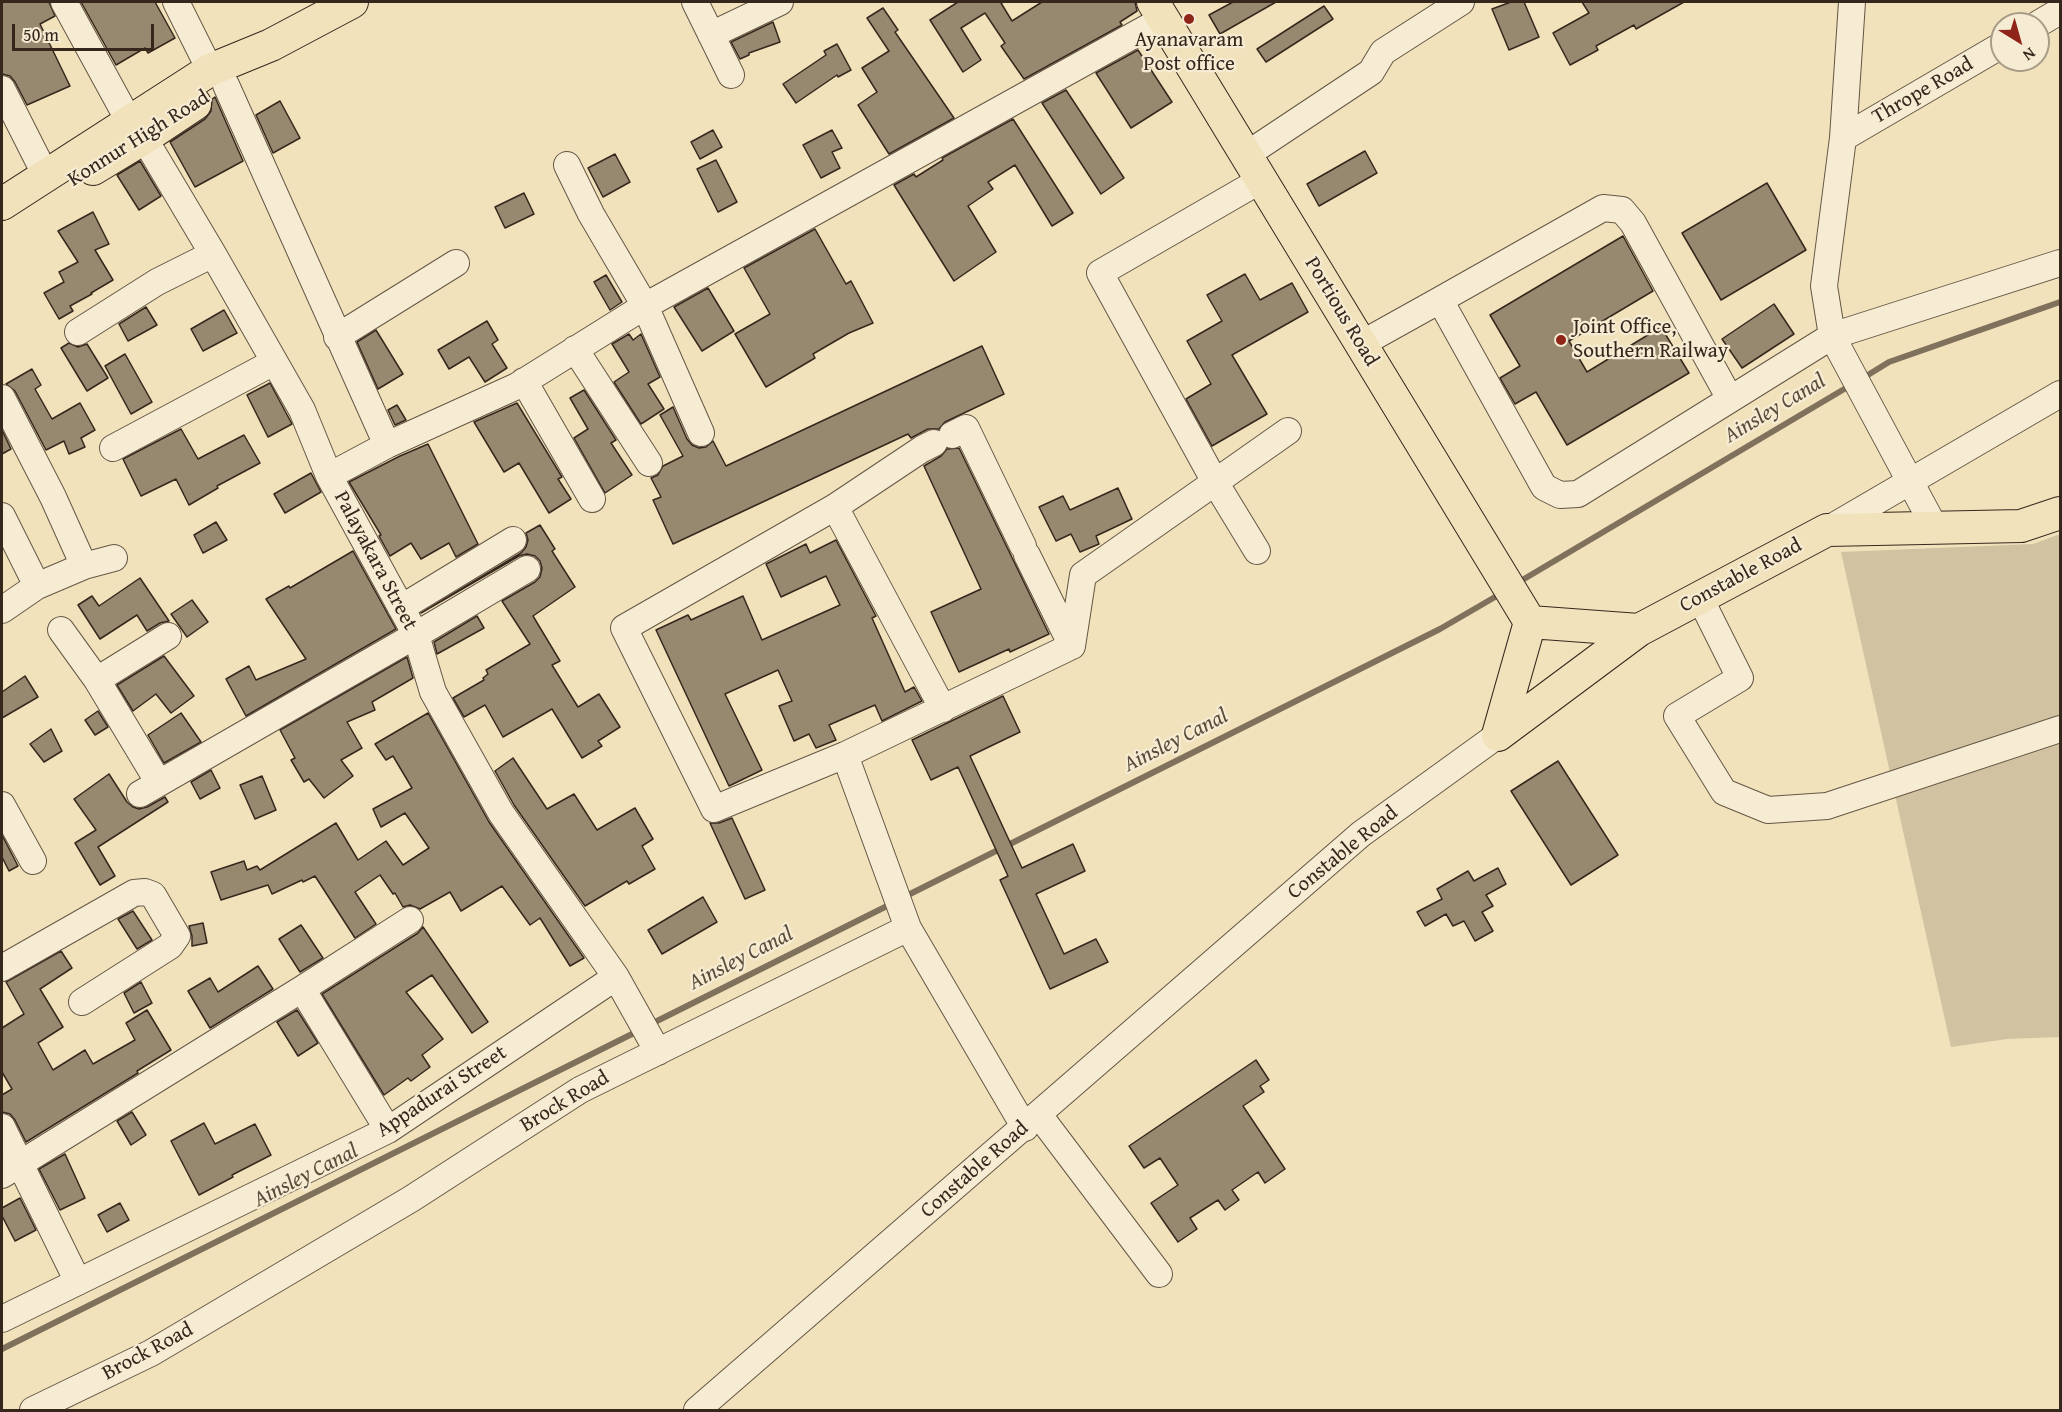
<!DOCTYPE html>
<style>
body{margin:0}
#map{position:relative;width:2062px;height:1412px;overflow:hidden;background:#f1e2bc;font-family:"Gentium Book Plus",serif}
canvas{display:block}
.frame{position:absolute;inset:0;border:3px solid #36271d;pointer-events:none}
.north{position:absolute;left:1990px;top:12px;width:60px;height:60px;box-sizing:border-box;background:#f6ecd3;border:2px solid #a99d8a;border-radius:50%;rotate:143deg;font-size:16px;font-weight:700;line-height:24px;text-align:center;color:#36271d}
.north::after{content:'';display:block;margin:auto;width:21px;height:27px;background:#8f2418;clip-path:polygon(50% 0,100% 100%,50% 72%,0 100%)}
.scale{position:absolute;left:12px;top:24px;width:142px;height:27px;box-sizing:border-box;border:3px solid #36271d;border-top:0;padding-left:8px;font-size:18px;line-height:21px;white-space:nowrap;color:#36271d;-webkit-text-stroke:4px #f6ecd3;paint-order:stroke}
</style>
<div id="map">
<canvas width="2062" height="1412"></canvas>
<div class="frame"></div>
<div class="north">N</div>
<div class="scale">50 m</div>
</div>
<script>
const context = document.querySelector('canvas').getContext('2d');
context.lineJoin = 'round';
function paint(path, color) { context.fillStyle = color; context.fill(path, 'evenodd'); }
const shape = rows => new Path2D(rows.map(r => 'M' + r).join(''));
function strokePath(path, color, width, dash) { context.strokeStyle = color; context.lineWidth = width; context.lineCap = dash ? 'butt' : 'round'; context.setLineDash(dash || []); context.stroke(path); }
function write(font, color, halo, rows, align = 'center') {
  context.font = font + ' "Gentium Book Plus",serif'; context.lineWidth = 4.5; context.setLineDash([]); context.textBaseline = 'middle'; context.strokeStyle = halo; context.fillStyle = color; for (const [text, x, y, turn = 0] of rows) {
    context.save(); context.translate(x, y); context.rotate((+turn || 0) * Math.PI / 180); context.textAlign = isNaN(turn) ? turn : align; if (halo) context.strokeText(text, 0, 0); context.fillText(text, 0, 0); context.restore();
  }
}
paint(shape([
 [2060,534,2060,1037,2007,1039,1951,1047,1841,552,2033,544]
]), '#d1c2a1');
strokePath(shape([
 [1863,378,1889,362,2060,302],
 [1524,579,1851,385],
 [904,897,1440,629,1495,597],
 [649,1025,893,903],
 [2,1349,638,1031]
]), '#80715c', 6);
const building = shape([
 [2,2,49,2,55,16,40,24,70,86,27,105,15,82,10,76,2,74,2,2],
 [81,2,155,2,175,38,148,53,145,48,116,65,81,2],
 [958,2,1004,2,1001,3,1012,21,1042,2,1135,2,1137,11,1120,22,1122,25,1024,79,1001,46,1005,43,985,13,961,28,981,60,963,72,930,20,958,2],
 [1233,2,1276,2,1220,34,1209,15,1233,2],
 [1511,2,1524,2,1539,37,1509,50,1492,9,1511,2],
 [1582,2,1684,2,1636,29,1634,25,1596,46,1598,50,1570,65,1553,33,1589,13,1582,2],
 [1324,6,1333,19,1266,62,1257,49,1324,6],
 [883,8,898,30,895,32,954,118,889,154,858,105,877,92,862,68,889,51,867,18,883,8],
 [773,22,780,42,749,53,749,55,740,59,731,42,773,22],
 [837,44,851,70,838,77,837,75,796,103,783,84,826,55,824,51,837,44],
 [1138,50,1172,102,1131,128,1096,73,1138,50],
 [1066,90,1124,178,1101,194,1042,103,1066,90],
 [215,97,243,161,195,187,170,142,205,119,211,111,212,99,215,97],
 [280,101,300,138,273,153,256,115,280,101],
 [1013,119,1073,213,1052,226,1015,165,988,182,993,189,968,206,996,252,954,281,894,185,914,174,916,177,943,160,942,158,1013,119],
 [713,130,722,147,700,159,691,142,713,130],
 [832,130,842,148,832,152,840,168,821,178,803,145,832,130],
 [1365,151,1377,173,1319,206,1307,184,1365,151],
 [615,154,630,182,603,197,588,168,615,154],
 [716,160,737,202,718,212,697,169,716,160],
 [140,161,161,196,139,210,117,175,140,161],
 [1767,183,1806,250,1721,300,1682,233,1767,183],
 [524,193,534,214,505,228,495,207,524,193],
 [93,212,109,244,95,250,113,280,91,293,92,294,70,306,73,311,59,319,44,293,64,282,59,272,78,262,58,231,93,212],
 [815,229,846,284,851,281,873,323,849,333,813,354,815,358,766,387,735,334,770,314,744,268,815,229],
 [1623,236,1653,291,1569,341,1587,372,1661,327,1689,373,1567,445,1536,392,1515,404,1500,378,1520,366,1490,315,1623,236],
 [1245,274,1260,300,1292,283,1308,312,1232,355,1267,414,1212,446,1186,399,1211,384,1187,341,1222,321,1207,295,1245,274],
 [606,275,622,302,610,310,594,282,606,275],
 [708,288,734,331,702,351,674,307,708,288],
 [1774,304,1794,334,1742,368,1722,339,1774,304],
 [146,307,157,325,128,341,119,324,146,307],
 [224,310,237,333,203,351,191,329,224,310],
 [487,321,498,340,492,344,507,368,485,382,469,357,449,369,438,350,487,321],
 [376,330,403,374,378,389,357,342,376,330],
 [629,334,633,340,641,334,660,377,648,384,664,409,641,424,614,382,629,372,612,344,629,334],
 [69,343,78,347,87,344,108,378,87,391,61,348,69,343],
 [982,346,1004,394,945,422,939,429,928,429,911,438,908,434,673,544,653,500,661,497,651,478,658,475,663,466,683,456,660,415,673,407,687,439,692,445,699,448,706,447,713,441,726,466,982,346],
 [125,354,152,402,131,414,105,366,125,354],
 [32,369,41,385,35,389,52,419,80,403,95,430,81,438,85,447,69,454,64,441,46,450,15,391,6,384,32,369],
 [270,383,292,424,268,437,247,395,270,383],
 [584,390,616,440,611,443,632,475,605,493,574,438,588,429,570,398,584,390],
 [517,403,562,477,558,479,571,499,549,513,519,463,504,472,474,422,517,403],
 [397,405,406,420,395,425,388,410,397,405],
 [181,429,198,459,244,435,260,463,217,486,218,488,189,505,176,479,141,496,123,459,181,429],
 [2,430,11,449,2,454,2,430],
 [428,444,478,544,456,557,449,543,421,559,411,543,390,556,379,536,381,535,349,482,400,456,428,444],
 [959,448,1049,634,1010,652,1009,649,959,672,931,612,981,589,924,466,941,456,947,449,959,448],
 [311,473,321,492,285,513,274,494,311,473],
 [1118,488,1132,519,1096,536,1099,544,1080,552,1071,534,1056,541,1039,507,1063,496,1070,510,1118,488],
 [216,522,227,540,203,553,194,535,216,522],
 [540,525,555,549,552,551,575,587,533,616,560,661,552,665,578,707,599,694,620,727,598,741,602,746,582,758,552,709,503,737,485,705,464,717,453,698,484,680,483,678,488,674,486,670,530,644,502,601,535,582,540,577,542,568,540,561,535,556,527,554,519,556,421,613,521,553,526,547,528,540,526,533,540,525],
 [836,540,876,616,872,618,905,692,914,687,922,701,882,721,875,705,829,725,836,740,816,748,809,734,794,741,779,706,792,701,778,670,725,694,762,770,729,786,656,630,688,615,691,620,743,596,762,640,840,605,826,576,781,597,766,564,806,544,810,553,836,540],
 [353,551,396,629,246,716,226,679,249,666,256,680,306,659,266,599,289,586,290,588,353,551],
 [140,578,169,621,160,623,147,631,137,615,100,639,78,605,92,596,99,606,140,578],
 [192,600,208,622,187,637,171,614,192,600],
 [477,616,484,628,437,654,434,642,477,616],
 [164,656,194,696,171,713,156,694,133,711,117,685,164,656],
 [407,657,413,678,372,702,375,710,347,722,362,748,341,760,353,776,324,798,309,779,304,782,291,760,295,758,280,730,407,657],
 [25,676,38,697,2,718,2,692,25,676],
 [1003,696,1020,732,970,756,1022,868,1073,844,1085,871,1036,894,1064,954,1096,939,1108,962,1050,989,1000,880,1008,876,958,767,931,780,912,740,1003,696],
 [98,711,108,727,95,735,85,720,98,711],
 [181,713,201,742,164,763,148,735,181,713],
 [428,713,489,822,584,958,570,966,540,918,530,925,502,886,461,911,450,892,420,909,410,905,403,907,395,893,393,894,380,875,355,892,376,924,355,938,315,876,303,882,302,880,272,894,268,885,221,900,211,872,244,861,247,870,257,866,260,870,336,823,358,860,386,841,403,865,429,848,405,813,381,827,373,809,412,788,393,756,386,760,375,744,428,713],
 [51,729,62,751,44,762,30,744,51,729],
 [513,758,547,809,574,794,597,830,635,808,653,839,642,846,655,869,629,884,627,881,585,906,514,805,495,771,513,758],
 [1558,761,1618,855,1571,885,1511,791,1558,761],
 [211,770,220,788,200,799,191,782,211,770],
 [109,774,127,802,133,807,139,809,147,807,165,797,168,802,98,847,115,876,100,885,75,843,96,830,74,799,109,774],
 [262,776,276,810,255,819,240,785,262,776],
 [732,818,765,890,745,899,710,823,719,823,732,818],
 [2,835,18,866,9,871,2,857,2,835],
 [1498,868,1506,884,1486,895,1493,906,1482,912,1493,931,1475,941,1464,921,1453,926,1446,914,1425,926,1417,912,1442,899,1437,889,1468,871,1474,881,1498,868],
 [703,897,717,922,662,954,648,930,703,897],
 [133,911,152,940,137,949,118,919,133,911],
 [203,923,207,943,192,946,192,936,189,926,203,923],
 [301,925,323,958,300,972,279,939,301,925],
 [423,927,488,1022,472,1033,432,975,406,992,443,1039,422,1055,430,1067,411,1081,408,1078,384,1095,322,994,418,933,423,927],
 [61,951,72,968,40,989,63,1027,38,1043,53,1070,85,1050,93,1064,135,1040,126,1023,147,1010,171,1050,137,1071,138,1073,26,1142,15,1120,10,1114,2,1112,2,1095,12,1089,2,1072,2,1028,24,1014,6,982,61,951],
 [258,966,273,989,210,1028,188,991,210,978,218,992,258,966],
 [141,982,152,1003,134,1013,124,993,141,982],
 [297,1010,318,1043,298,1056,277,1022,297,1010],
 [1256,1060,1269,1080,1260,1086,1264,1092,1243,1106,1285,1169,1265,1183,1258,1172,1232,1190,1239,1200,1225,1210,1218,1200,1190,1218,1197,1229,1178,1242,1151,1203,1178,1185,1160,1158,1144,1168,1129,1146,1256,1060],
 [132,1112,146,1135,131,1145,117,1121,132,1112],
 [204,1123,215,1144,255,1124,271,1155,232,1175,233,1177,199,1195,171,1141,204,1123],
 [65,1154,85,1198,60,1210,39,1169,65,1154],
 [20,1198,36,1230,15,1241,2,1216,2,1208,20,1198],
 [120,1203,129,1220,107,1232,98,1215,120,1203]
]);
paint(building, '#978870');
strokePath(building, '#36271d', 1.5);
const minor = shape([
 [64,2,129,121],
 [176,2,210,70],
 [695,2,731,75],
 [1852,2,1843,138,1824,286,1832,336,1935,528],
 [2038,24,2060,11],
 [711,35,780,2],
 [226,85,387,445],
 [2,89,46,176],
 [144,138,213,254,302,410,329,476,416,635,433,692,501,813,616,977,658,1052],
 [1843,138,2002,45],
 [1246,155,1371,72,1383,52,1461,2],
 [567,165,591,214,645,306,701,433],
 [1440,300,1603,208,1622,210,1633,223,1730,399],
 [78,332,157,282,213,254],
 [337,337,456,263],
 [1361,344,1440,300,1544,487,1560,495,1578,494,1832,336,2060,263],
 [575,349,649,463],
 [524,381,592,499],
 [2,398,53,497,84,566],
 [952,435,966,428,1023,546],
 [934,443,922,449,835,507,624,628,714,809,845,755,1072,646],
 [113,448,274,362],
 [329,476,387,445,517,386,645,306,1163,19],
 [835,507,943,709],
 [2,516,37,586],
 [1827,530,2060,394],
 [1257,551,1215,482,1100,273,1261,180],
 [1027,555,1072,646],
 [1700,598,1740,678,1677,716,1724,792,1768,810,1827,806,2060,729],
 [401,608,513,540],
 [2,610,37,586,84,566,114,558],
 [61,630,97,680,159,783],
 [1072,646,1083,575,1288,431],
 [97,680,168,636],
 [845,755,908,928],
 [140,794,416,635,527,569],
 [2,805,33,861],
 [2,968,134,893,145,892,153,895,177,936,170,946,82,1002],
 [302,989,388,1130],
 [1039,1115,1159,1274],
 [2,1127,78,1282],
 [2,1175,302,989,410,920],
 [2,1319,388,1130,616,977],
 [33,1410,151,1353,411,1199,580,1090,908,928,1025,1128],
 [697,1410,1361,834,1498,735]
]);
const major = shape([
 [1153,2,1530,622,1498,735],
 [93,169,144,138,195,104],
 [2,204,210,70,271,45,352,2],
 [1530,622,1639,630],
 [1498,735,1639,630,1827,530,2021,526,2060,513]
]);
strokePath(minor, '#655645', 28);
strokePath(major, '#36271d', 34);
strokePath(minor, '#f6ecd3', 26);
strokePath(major, '#f1e2bc', 32);
for (const [x, y, r, color] of [
 [1189,19,6,"#8f2418"],
 [1561,340,6,"#8f2418"]
]) { const dot = new Path2D(); dot.arc(x, y, r, 0, 2 * Math.PI); context.fillStyle = color; context.fill(dot); strokePath(dot, '#f6ecd3', 2); }
write('21px', '#36271d', '#f6ecd3', [
 ["Ayanavaram",1189,41],
 ["Post office",1189,65],
 ["Joint Office,",1573,328,"left"],
 ["Southern Railway",1573,352,"left"]
]);
write('21px', '#36271d', '#f6ecd3', [
 ["Thrope Road",1923,91,-30],
 ["Konnur High Road",139,139,-32],
 ["Portious Road",1341,312,59],
 ["Palayakara Street",375,561,62],
 ["Constable Road",1741,576,-28],
 ["Constable Road",1343,853,-39],
 ["Appadurai Street",442,1092,-33],
 ["Brock Road",565,1102,-31],
 ["Constable Road",975,1170,-41],
 ["Brock Road",148,1352,-28]
]);
write('italic 22px', '#5b4c3c', '#f6ecd3', [
 ["Ainsley Canal",1775,409,-31],
 ["Ainsley Canal",1176,741,-27],
 ["Ainsley Canal",741,959,-27],
 ["Ainsley Canal",306,1176,-27]
]);
</script>
